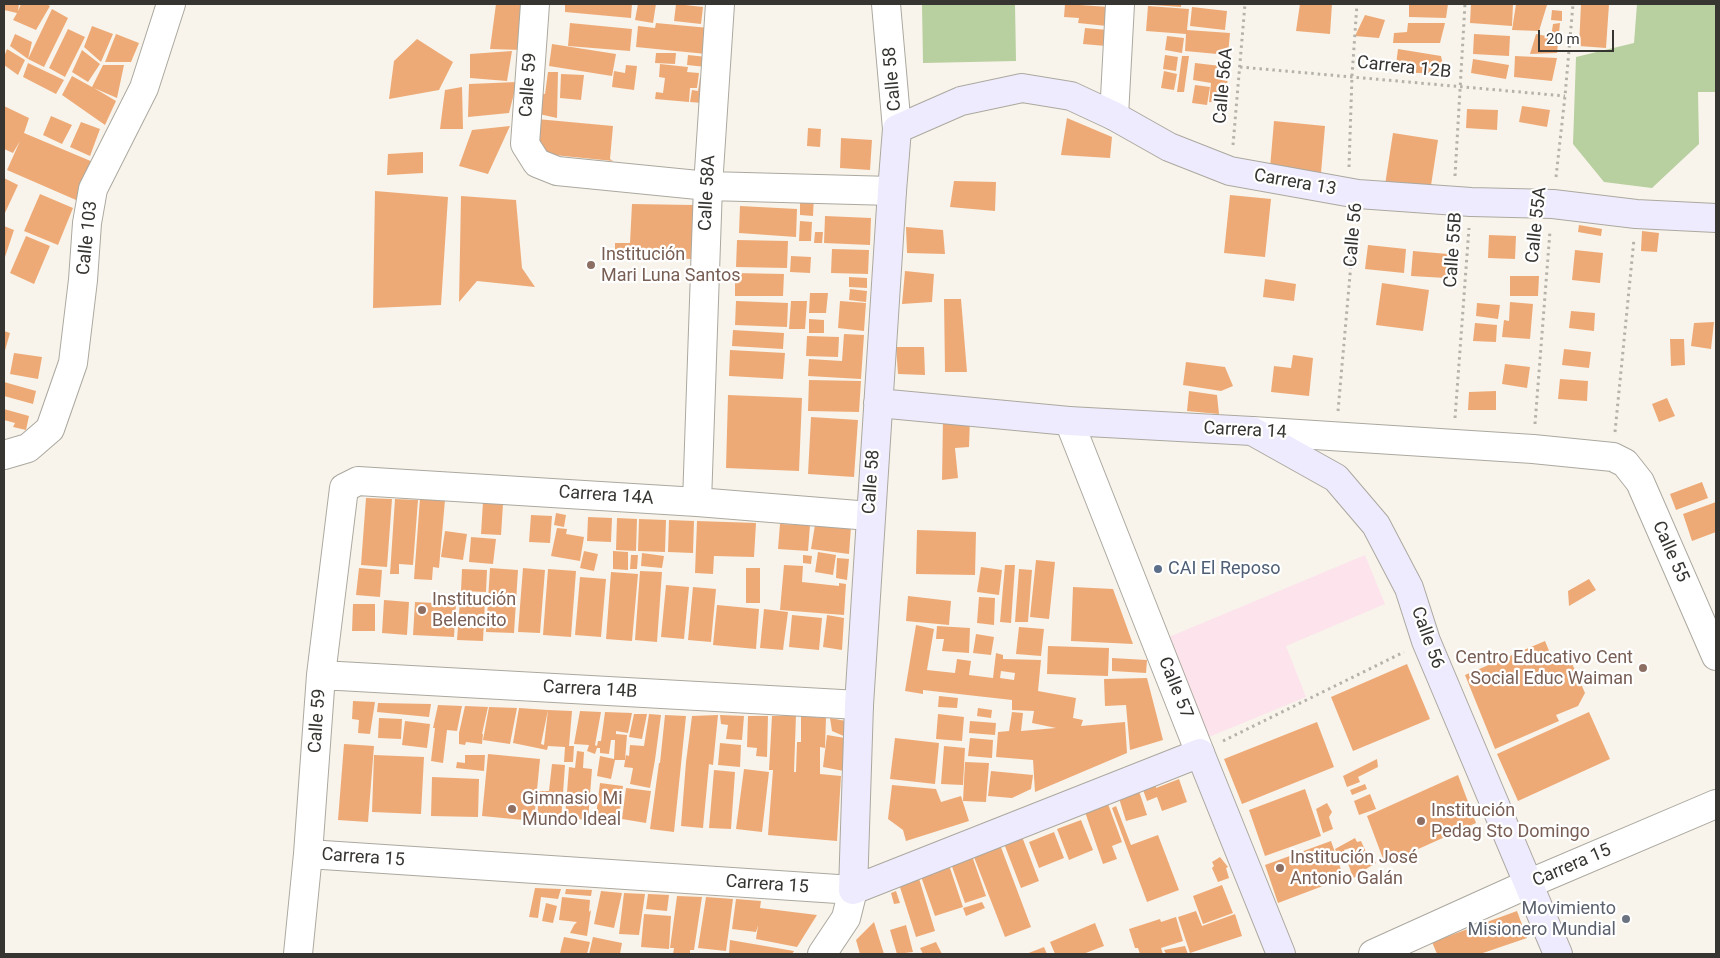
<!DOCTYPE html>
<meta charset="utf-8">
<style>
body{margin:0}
#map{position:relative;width:1720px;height:958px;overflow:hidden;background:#f8f4eb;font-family:Roboto,sans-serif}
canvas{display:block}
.frame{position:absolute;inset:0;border:5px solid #373532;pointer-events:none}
.scale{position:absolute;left:1538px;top:30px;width:76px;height:22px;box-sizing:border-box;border:2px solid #373532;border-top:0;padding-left:6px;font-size:15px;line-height:18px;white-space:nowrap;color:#373532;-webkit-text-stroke:4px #fff;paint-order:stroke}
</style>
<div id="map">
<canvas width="1720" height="958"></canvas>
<div class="frame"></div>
<div class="scale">20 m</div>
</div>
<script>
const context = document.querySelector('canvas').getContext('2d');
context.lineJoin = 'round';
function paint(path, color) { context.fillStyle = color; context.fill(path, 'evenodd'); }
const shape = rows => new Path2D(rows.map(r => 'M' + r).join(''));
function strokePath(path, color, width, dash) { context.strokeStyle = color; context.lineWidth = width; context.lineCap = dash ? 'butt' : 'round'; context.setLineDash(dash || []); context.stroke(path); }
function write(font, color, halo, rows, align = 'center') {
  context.font = font + ' Roboto,sans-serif'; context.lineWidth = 4.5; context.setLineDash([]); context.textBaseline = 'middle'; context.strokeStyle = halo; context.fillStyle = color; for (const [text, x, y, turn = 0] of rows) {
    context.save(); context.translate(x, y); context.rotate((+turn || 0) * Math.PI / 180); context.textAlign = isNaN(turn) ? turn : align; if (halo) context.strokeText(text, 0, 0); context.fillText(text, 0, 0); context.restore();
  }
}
paint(shape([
 [1365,555,1385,604,1286,646,1306,697,1209,737,1169,637]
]), '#fce3ec');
paint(shape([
 [922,4,1015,4,1016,61,923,63],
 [1637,4,1716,4,1716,92,1698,92,1699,144,1652,188,1604,182,1573,144,1576,57,1634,43]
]), '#b8cf9f');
paint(shape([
 [4,4,19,4,18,11,21,4,46,4,50,6,36,30,13,20,17,13,4,10],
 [496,4,526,4,522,50,490,49],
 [565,4,632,4,631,18,565,12],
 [638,4,656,4,653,23,635,20],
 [676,4,703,7,701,24,674,21],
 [1065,4,1109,7,1107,26,1078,23,1079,18,1064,17],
 [1154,4,1181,4,1181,7,1153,5],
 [1300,4,1332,4,1330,34,1296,31],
 [1409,4,1448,4,1446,18,1409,17],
 [1471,4,1513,4,1512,26,1470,23],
 [1516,4,1547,5,1539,31,1512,30],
 [1581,4,1609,4,1606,48,1579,46],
 [1148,6,1189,9,1187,30,1230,33,1228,55,1185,51,1186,34,1146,31],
 [1192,7,1227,11,1225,30,1190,26],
 [52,9,68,18,44,67,28,59],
 [1552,10,1562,11,1562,21,1551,20],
 [1365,15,1385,20,1379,38,1355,36],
 [570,23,632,29,630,51,568,46],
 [656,23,709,28,706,54,636,47,638,26,655,28],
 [1408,23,1445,23,1440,43,1393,43,1394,33,1407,32],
 [1560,23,1557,53,1530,54,1536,34,1551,37,1553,24],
 [92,26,113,34,101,62,84,47],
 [1085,28,1108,30,1106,46,1083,44],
 [68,29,85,37,65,77,49,68],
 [15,34,32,42,28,59,10,46],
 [116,34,139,43,131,62,105,62],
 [1474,34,1510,36,1509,56,1473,54],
 [1167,36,1184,38,1182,53,1165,50],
 [417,39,453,62,439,90,389,99,394,61],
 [552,44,616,54,612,76,549,66],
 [7,49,25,60,18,75,4,65,4,57],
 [1398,49,1441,56,1445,74,1395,72],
 [82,50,100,64,88,82,72,72],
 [512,51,507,81,470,78,470,54],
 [656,53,676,53,675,64,655,63],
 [688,55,707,57,706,67,687,65],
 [1165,55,1178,57,1176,71,1163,69],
 [1182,56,1189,56,1184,92,1177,92],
 [1515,56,1557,58,1552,81,1514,77],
 [1473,59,1509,65,1506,79,1471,73],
 [28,63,64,80,56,94,23,77],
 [1195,63,1229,67,1225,103,1209,102,1211,83,1193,80],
 [660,64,688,67,687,72,699,73,697,88,690,88,689,102,655,99,656,92,663,93,665,78,659,77],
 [103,65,124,65,117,98,94,88,116,101,105,125,62,95,72,76,92,87],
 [626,65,637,66,634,90,612,87,614,71,625,73],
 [1164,71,1177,74,1174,90,1161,88],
 [548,72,558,72,557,118,539,114,537,93,545,94],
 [561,74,584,75,581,100,560,98],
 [700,78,705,79,702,103,690,102,692,90,698,91],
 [517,82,509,113,468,117,469,84],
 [1195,85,1210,87,1207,105,1192,103],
 [462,87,463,129,440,129,445,90],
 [4,106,29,118,24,133,93,162,76,200,7,170,20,141,13,153,4,149],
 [1522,106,1550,110,1547,127,1519,122],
 [1467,109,1498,110,1497,130,1466,128],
 [51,116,72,125,62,144,43,135],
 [1067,118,1112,137,1110,158,1061,155],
 [537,119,613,126,610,159,613,161,534,153],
 [1274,121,1325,126,1321,173,1270,168],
 [81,122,100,129,90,156,70,147],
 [510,126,488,174,459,166,472,130],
 [808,128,821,129,820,147,807,146],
 [1393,133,1438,140,1430,192,1385,185],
 [841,138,872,140,870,170,840,168],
 [423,152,423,173,387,175,388,154],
 [4,178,18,185,4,215],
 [954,181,996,182,995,211,950,207],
 [375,191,448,197,441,305,373,308],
 [800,193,814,194,813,216,800,215],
 [40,194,73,208,58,245,24,231],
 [1230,195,1271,199,1265,257,1224,253],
 [461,196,516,200,522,268,535,287,477,281,459,302],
 [632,204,693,205,692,259,615,257,615,243,630,243],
 [740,206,797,209,796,237,739,233],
 [825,216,871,218,870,245,824,243],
 [800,221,812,222,811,241,799,241],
 [1579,225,1602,229,1601,236,1578,232],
 [4,226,14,230,4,260],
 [906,227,943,230,945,254,907,253],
 [1642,231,1659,233,1657,252,1641,251],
 [815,232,823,232,822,243,814,243],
 [1489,235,1516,236,1515,259,1488,258],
 [26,236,50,246,34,284,10,273],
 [737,240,788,241,787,268,736,267],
 [1368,245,1406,249,1404,273,1365,269],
 [832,249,869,250,868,274,831,273],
 [1575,250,1603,253,1600,283,1572,280],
 [1413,251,1448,254,1446,278,1411,276],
 [791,256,811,257,810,273,790,272],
 [905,271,934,274,932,302,902,304],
 [735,273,784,274,783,296,735,296],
 [1510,276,1539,276,1538,296,1510,296],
 [849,277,867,278,867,288,849,287],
 [1265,279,1296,284,1294,301,1263,297],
 [1382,283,1429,290,1423,331,1376,325],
 [850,289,867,291,866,302,849,300],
 [810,293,828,293,826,313,809,313],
 [944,299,961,299,967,372,945,372],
 [736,301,788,303,787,327,735,325],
 [791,301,807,301,805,329,789,329],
 [840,301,866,303,864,331,838,328],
 [1510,302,1533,304,1530,339,1502,337,1504,320,1509,321],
 [1477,303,1500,305,1498,319,1476,316],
 [1571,311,1595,313,1594,331,1569,328],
 [809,319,824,320,824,333,809,333],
 [1714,322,1711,349,1691,346,1694,323],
 [1475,323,1497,325,1496,342,1473,341],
 [733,330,784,333,783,349,732,346],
 [4,331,10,333,4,354],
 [844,334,864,335,861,379,808,376,809,359,842,361],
 [807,336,839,337,838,357,806,356],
 [1670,339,1684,339,1685,365,1671,366],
 [896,347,924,347,925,375,898,374],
 [1564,349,1591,352,1589,368,1562,365],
 [730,350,785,353,783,379,729,376],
 [14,353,42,357,38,379,10,374],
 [1293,355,1313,358,1309,396,1271,392,1274,366,1291,368],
 [1186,362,1225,367,1233,386,1221,391,1183,385],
 [1505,364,1530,367,1527,388,1502,384],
 [1560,379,1588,381,1587,401,1558,399],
 [809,380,861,381,859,412,808,411],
 [4,382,36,391,33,404,4,396],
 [1189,391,1217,395,1219,414,1187,411],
 [1496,391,1496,410,1468,410,1469,392],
 [728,395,802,398,799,471,726,468],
 [1667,398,1675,416,1659,422,1652,404],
 [4,409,29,416,26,430,13,427,15,423,4,420],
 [811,417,858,420,854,477,808,474],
 [943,417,970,418,969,447,955,448,958,478,942,480],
 [1702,482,1708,498,1676,510,1670,494],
 [366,498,392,499,387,567,361,565],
 [420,498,445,500,439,568,433,567,432,580,414,579],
 [395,499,418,500,413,565,399,564,399,574,390,574],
 [483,502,503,504,501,535,481,534],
 [1716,502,1716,532,1692,541,1683,514],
 [556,513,566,515,564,527,554,525],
 [531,515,552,516,550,543,529,542],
 [588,517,612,518,611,542,587,541],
 [617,518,637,519,636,551,616,550],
 [639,519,666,520,665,552,638,551],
 [669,520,694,521,693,553,668,552],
 [697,521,756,523,754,557,714,556,713,574,695,573],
 [780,524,810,525,808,551,778,549],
 [815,525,851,527,849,554,811,549],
 [557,528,567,529,566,534,584,537,580,561,551,556],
 [917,530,976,532,975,575,916,574],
 [445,531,467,534,463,560,441,557],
 [471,537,496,539,493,564,469,562],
 [584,551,598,554,594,571,580,568],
 [613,551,628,552,628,570,613,569],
 [818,552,836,555,833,575,815,572],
 [642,553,664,556,662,568,641,566],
 [631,555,638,555,637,569,630,569],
 [803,555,812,556,811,564,803,563],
 [837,558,849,559,847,580,836,578],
 [1036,560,1055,562,1049,619,1030,617],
 [784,565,803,566,802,582,839,586,839,583,846,584,844,615,780,610],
 [1005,565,1015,565,1011,623,1000,622],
 [981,567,1002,570,999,595,977,592],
 [359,568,382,570,380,597,356,595],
 [490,568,518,570,514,633,486,632],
 [523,568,545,570,540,633,518,632],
 [746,568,760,568,760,603,746,603],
 [462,569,487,570,486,592,461,591],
 [548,569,576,571,571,637,543,635],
 [1019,569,1032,570,1028,622,1015,622],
 [640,571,662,572,657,642,635,640],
 [611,572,638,574,632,641,606,639],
 [580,577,606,579,601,637,575,635],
 [1589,579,1596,590,1569,606,1568,591],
 [666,585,689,587,684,639,661,637],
 [693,587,716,589,711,642,688,640],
 [1073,587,1113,589,1133,644,1071,641],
 [908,596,951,601,949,625,906,621],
 [979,597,995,598,994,625,977,623],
 [384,600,409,602,407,635,382,633],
 [460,600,485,601,483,641,457,640],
 [415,602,456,604,454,637,413,635],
 [353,604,375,604,375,631,352,631],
 [717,605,759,609,756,649,713,645],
 [764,609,788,612,783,650,760,648],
 [792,615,822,618,819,650,789,647],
 [827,615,844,618,842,650,823,647],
 [916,625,934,629,927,670,955,673,957,659,971,661,969,675,993,678,996,653,1003,655,1003,659,1041,660,1038,691,1076,698,1073,718,1083,720,1081,726,1125,722,1127,753,1035,792,1033,760,996,757,998,732,1009,731,1012,712,1023,713,1021,731,1056,728,1032,723,1034,711,1012,710,1012,700,923,690,923,694,905,691],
 [1001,671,1015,673,1014,680,1000,678],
 [937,626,970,628,969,653,942,651,944,639,936,639],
 [1019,627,1044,629,1041,656,1016,654],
 [976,634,994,637,991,655,973,653],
 [1545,641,1552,658,1567,652,1585,693,1578,706,1556,715,1559,721,1495,749,1465,675],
 [1048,646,1109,648,1108,676,1047,674],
 [1112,658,1147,660,1146,673,1112,671],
 [1407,664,1430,719,1353,751,1331,697],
 [1147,678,1163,740,1130,750,1126,705,1105,706,1104,679],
 [939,696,958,698,957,708,938,707],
 [353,701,375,702,370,734,358,733,359,720,352,719],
 [378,703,431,704,429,717,377,712],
 [438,705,462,706,457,731,447,730,443,763,431,761,435,728,433,728],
 [465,706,488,707,482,734,483,734,482,744,466,742,465,745,459,744,459,733],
 [489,707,517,708,510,744,483,740],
 [519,708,548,710,541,744,544,745,548,710,572,711,569,746,574,746,573,762,564,762,565,747,548,746,547,750,513,743],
 [978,708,992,710,991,718,977,716],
 [580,711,601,712,595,745,597,746,598,741,601,741,605,712,632,713,628,733,616,731,616,734,627,735,625,760,615,760,611,779,597,776,600,756,614,759,615,740,611,740,609,754,600,753,600,748,597,748,595,754,587,751,589,745,574,744],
 [1589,712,1610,759,1518,801,1497,754],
 [634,714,647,714,642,739,629,737],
 [649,714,661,715,655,760,650,788,630,784,633,768,624,767,626,755,629,756,630,745,644,746],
 [938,714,964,717,962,741,936,739],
 [665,715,686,716,674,832,650,829,659,763,660,763],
 [718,715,713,765,709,764,703,828,681,826,686,762,692,716],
 [720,715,744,716,742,740,726,739,728,725,721,724],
 [796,715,794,772,796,772,797,742,801,742,801,716,826,718,825,748,820,747,820,774,841,776,837,841,768,835,773,770,769,770,772,716],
 [748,716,768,716,767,757,756,756,757,748,747,747],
 [379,718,402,719,401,739,378,738],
 [830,718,846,721,846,737,832,731],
 [405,721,430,724,427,748,402,745],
 [970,721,996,723,995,735,969,733],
 [1317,722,1334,767,1242,804,1224,759],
 [827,735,845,738,844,771,823,767],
 [895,738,939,743,935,784,890,779],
 [970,738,993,740,992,758,968,756],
 [720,743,741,745,740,767,718,765],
 [344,744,374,746,368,822,338,820],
 [944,746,965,748,963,785,941,784],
 [577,751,584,752,583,768,592,769,588,820,565,818,569,767,575,768],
 [488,754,540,759,534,821,482,816],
 [374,755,424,757,421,814,372,812],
 [465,755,485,755,484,771,456,768,457,762,465,763],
 [1377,759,1378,767,1358,777,1360,782,1347,787,1343,776],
 [965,762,989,763,986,802,963,801],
 [552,764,565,765,561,822,537,820,539,791,549,791],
 [744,769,769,772,762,832,736,829],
 [714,770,735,772,731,829,709,828],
 [991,771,1033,775,1031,789,1012,798,988,796],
 [1458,775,1476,823,1385,864,1367,816],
 [432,777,479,779,478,817,431,816],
 [1179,779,1187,802,1162,811,1157,797,1147,801,1143,790,1156,785,1156,788],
 [600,783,623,786,618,827,595,824],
 [1365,784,1367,789,1352,795,1350,790],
 [892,785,936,789,941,802,961,796,969,821,906,841,903,830,888,819],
 [1137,785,1147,815,1126,821,1117,792],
 [626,788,651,791,646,823,622,819],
 [1305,789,1321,836,1265,856,1249,810],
 [1370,794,1376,809,1359,815,1354,801],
 [1327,803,1332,812,1329,817,1333,829,1323,833,1316,809],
 [1108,804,1122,842,1112,846,1117,859,1103,864,1085,812],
 [1116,806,1131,845,1158,835,1179,890,1147,902,1112,808],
 [1081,820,1093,850,1069,860,1057,829],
 [1054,832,1064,858,1039,868,1029,842],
 [1021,834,1039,881,1021,888,1003,841],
 [1355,838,1357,842,1361,841,1366,852,1370,852,1376,863,1366,869,1367,872,1353,878,1347,860,1353,856,1350,848,1344,850,1346,856,1340,859,1335,849],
 [1331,841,1344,878,1278,903,1265,865],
 [999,842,1031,927,1005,937,972,852],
 [971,853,986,896,965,903,950,861],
 [1220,857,1228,867,1226,868,1229,878,1218,882,1212,868,1214,866,1212,862],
 [947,859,963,907,935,916,918,868],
 [917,872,935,931,916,937,897,878],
 [1222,885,1233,913,1203,924,1193,896],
 [535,888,561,889,558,899,541,897,538,918,529,917],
 [566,889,592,890,591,896,565,894],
 [601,891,622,893,614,928,594,924],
 [896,891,900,903,894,904,891,893],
 [624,893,645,894,639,935,619,934],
 [648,894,669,895,667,911,646,909],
 [677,896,702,897,694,950,690,950,690,954,673,954,674,948,670,948],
 [562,897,590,900,589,912,591,910,587,936,570,933,574,925,577,922,559,920],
 [706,897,733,899,726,951,698,948],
 [736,899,761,901,760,908,817,915,797,947,756,939,758,925,756,932,732,929],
 [982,902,985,908,966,916,963,908],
 [546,903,557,906,553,923,542,921],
 [1196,911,1202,926,1235,914,1242,936,1190,953,1178,917],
 [1517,911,1527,938,1480,954,1437,954,1432,942],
 [644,914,671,916,669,949,641,947],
 [1176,917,1183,941,1161,948,1163,954,1140,954,1138,948,1135,948,1129,929,1160,919,1161,922],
 [874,922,884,954,860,954,856,940],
 [1095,923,1104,946,1083,954,1055,954,1050,942],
 [906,925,913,952,897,954,890,930],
 [564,937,590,942,587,954,560,953],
 [593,937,622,943,620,954,589,954],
 [730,940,794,951,792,954,729,954],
 [936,942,942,954,923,954,920,948],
 [1185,946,1188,954,1166,954,1164,950],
 [1044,947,1047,954,1026,954]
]), '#eeaa76');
const street = shape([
 [535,4,525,144,537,163,557,171,708,186,892,191],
 [886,4,897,129],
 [1114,116,1120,4],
 [1069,421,1200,753],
 [1252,431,1533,449,1613,457,1625,463,1640,482,1716,656],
 [4,455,28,448,50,429,73,363,83,280,87,223,93,189,144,88,171,4],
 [697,502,708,186,720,4],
 [321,675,859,705],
 [308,854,853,890,846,918,822,954],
 [298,954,308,854,321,675,344,488,358,481,697,502,870,516],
 [1373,954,1528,884,1716,804]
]);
const secondary = shape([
 [878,403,1069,421,1252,431,1336,478,1376,525,1409,588,1426,641,1558,954],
 [1281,954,1200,753,853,890,859,705,892,191,897,129,961,101,1022,88,1071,96,1114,116,1169,147,1230,171,1358,194,1471,202,1553,204,1636,214,1716,218]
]);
strokePath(street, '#aba89f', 30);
strokePath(secondary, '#aba89f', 30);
strokePath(shape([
 [1240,67,1565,96],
 [1233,145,1245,4],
 [1349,167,1352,76,1357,4],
 [1455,176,1465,4],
 [1556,177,1565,96,1573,4],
 [1338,411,1355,218],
 [1455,418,1469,228],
 [1535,424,1550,231],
 [1615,432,1634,239],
 [1223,741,1404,652]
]), '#b5b2ab', 3, [2.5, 4]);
strokePath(street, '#fff', 28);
strokePath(secondary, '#efebfe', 28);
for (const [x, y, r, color] of [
 [591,265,5,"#8d6e63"],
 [1158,569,5,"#5c6f8a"],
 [422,610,5,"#8d6e63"],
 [1643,668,5,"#8d6e63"],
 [512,809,5,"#8d6e63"],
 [1421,821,5,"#8d6e63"],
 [1280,868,5,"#8d6e63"],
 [1626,919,5,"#6b7280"]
]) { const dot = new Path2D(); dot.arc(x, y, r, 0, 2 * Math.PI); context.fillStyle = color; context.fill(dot); strokePath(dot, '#fff', 2); }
write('18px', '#373532', '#fff', [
 ["Carrera 12B",1404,68,6],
 ["Calle 58",893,79,-95],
 ["Calle 59",529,85,-86],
 ["Calle 56A",1224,86,-85],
 ["Carrera 13",1295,183,10],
 ["Calle 58A",708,193,-87],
 ["Calle 55A",1537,225,-84],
 ["Calle 56",1354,235,-85],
 ["Calle 103",88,238,-84],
 ["Calle 55B",1454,250,-86],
 ["Carrera 14",1245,431,3],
 ["Calle 58",872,482,-86],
 ["Carrera 14A",606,496,4],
 ["Calle 55",1670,552,66],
 ["Calle 56",1427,638,70],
 ["Calle 57",1175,688,68],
 ["Carrera 14B",590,690,3],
 ["Calle 59",318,721,-86],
 ["Carrera 15",363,858,4],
 ["Carrera 15",1572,866,-23],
 ["Carrera 15",767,885,4]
]);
write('18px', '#785e54', '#fff', [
 ["Institución",601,255],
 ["Mari Luna Santos",601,276],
 ["Institución",432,600],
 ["Belencito",432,621],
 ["Centro Educativo Cent",1633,658,"right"],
 ["Social Educ Waiman",1633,679,"right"],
 ["Gimnasio Mi",522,799],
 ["Mundo Ideal",522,820],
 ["Institución",1431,811],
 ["Pedag Sto Domingo",1431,832],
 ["Institución José",1290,858],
 ["Antonio Galán",1290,879]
], 'left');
write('18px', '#4e5e75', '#fff', [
 ["CAI El Reposo",1168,569]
], 'left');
write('18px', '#5b616d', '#fff', [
 ["Movimiento",1616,909],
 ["Misionero Mundial",1616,930]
], 'right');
</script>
